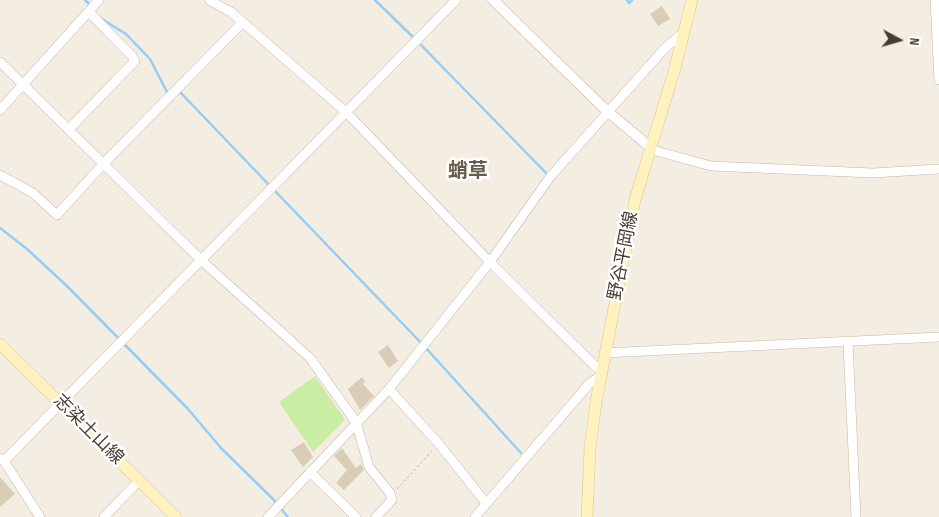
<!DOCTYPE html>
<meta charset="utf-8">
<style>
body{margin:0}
#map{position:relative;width:939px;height:517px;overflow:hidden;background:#f3eee1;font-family:"Sofia Sans Condensed",sans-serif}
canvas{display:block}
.north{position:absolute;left:874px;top:15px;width:50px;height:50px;-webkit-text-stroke:4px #fff;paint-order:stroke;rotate:96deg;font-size:14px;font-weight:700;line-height:20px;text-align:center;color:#453e31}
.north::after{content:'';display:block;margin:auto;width:18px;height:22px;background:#453e31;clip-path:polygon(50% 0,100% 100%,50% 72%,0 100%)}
</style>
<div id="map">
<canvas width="939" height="517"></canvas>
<div class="north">N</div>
</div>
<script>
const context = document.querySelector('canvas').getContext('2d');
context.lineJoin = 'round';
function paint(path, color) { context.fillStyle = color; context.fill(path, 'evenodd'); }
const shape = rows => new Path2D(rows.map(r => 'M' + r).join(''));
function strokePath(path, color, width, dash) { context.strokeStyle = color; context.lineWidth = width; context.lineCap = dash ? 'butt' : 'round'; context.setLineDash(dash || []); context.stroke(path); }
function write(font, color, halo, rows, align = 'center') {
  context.font = font + ' "Sofia Sans Condensed","Noto Sans JP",sans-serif'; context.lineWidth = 5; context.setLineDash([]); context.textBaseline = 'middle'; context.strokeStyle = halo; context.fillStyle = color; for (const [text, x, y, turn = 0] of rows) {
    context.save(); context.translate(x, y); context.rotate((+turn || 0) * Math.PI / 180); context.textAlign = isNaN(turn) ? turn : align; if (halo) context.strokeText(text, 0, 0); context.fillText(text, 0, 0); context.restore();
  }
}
paint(shape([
 [315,376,345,420,313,452,279,402]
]), '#caeda4');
strokePath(shape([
 [85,0,88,3],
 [375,0,414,38],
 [627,0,629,3,632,0],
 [100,18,126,34,150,59,167,92,170,92],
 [421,45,549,176],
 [177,93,181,93,270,186],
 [274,190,425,347,521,453],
 [0,228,27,249,68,287,188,409,221,448,274,500,288,517]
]), '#95ccf8', 2.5);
paint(shape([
 [662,6,670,19,658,26,650,14],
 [388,345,398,361,389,368,378,352],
 [362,377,365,382,363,384,374,396,360,410,348,389],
 [304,442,313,457,303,467,291,450],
 [342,448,356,468,361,464,364,470,344,490,336,483,347,470,334,456],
 [0,477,15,494,0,507]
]), '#d9cdb8');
const minor = shape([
 [209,0,231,12,347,113,490,262,594,365,601,370],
 [935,0,939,80],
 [0,62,201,260,310,358,356,422,369,467,390,493,392,500,376,517],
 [0,110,99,0],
 [69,129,135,61,132,56,89,12],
 [650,147,656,151,711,166,873,173,939,169],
 [0,175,33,193,57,215,104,163,242,23],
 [848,343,856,517],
 [604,353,939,337],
 [389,389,439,444,486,503],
 [0,458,4,461,40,517],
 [4,461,456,0],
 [310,472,356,517],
 [104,517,139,481],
 [268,517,389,389,490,262,550,177,665,48,684,32],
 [475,517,590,383,599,377]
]);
const tertiary = shape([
 [493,0,607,111,650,147]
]);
const secondary = shape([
 [0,344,176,517],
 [587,517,590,448,596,402,624,257,635,200,675,68,692,0]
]);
strokePath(minor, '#c2b9a6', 10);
strokePath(tertiary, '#c2b9a6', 11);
strokePath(secondary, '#dbc98d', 12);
strokePath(shape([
 [397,489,432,451]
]), '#c2b393', 1, [2.5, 2.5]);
strokePath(minor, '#fff', 9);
strokePath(tertiary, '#fff', 10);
strokePath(secondary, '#fff2bf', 11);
write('18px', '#453e31', '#fff', [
 ["野谷平岡線",624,256,-79],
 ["志染土山線",88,430,45]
]);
write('bold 20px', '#695c48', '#fff', [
 ["蛸草",468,172]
]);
</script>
